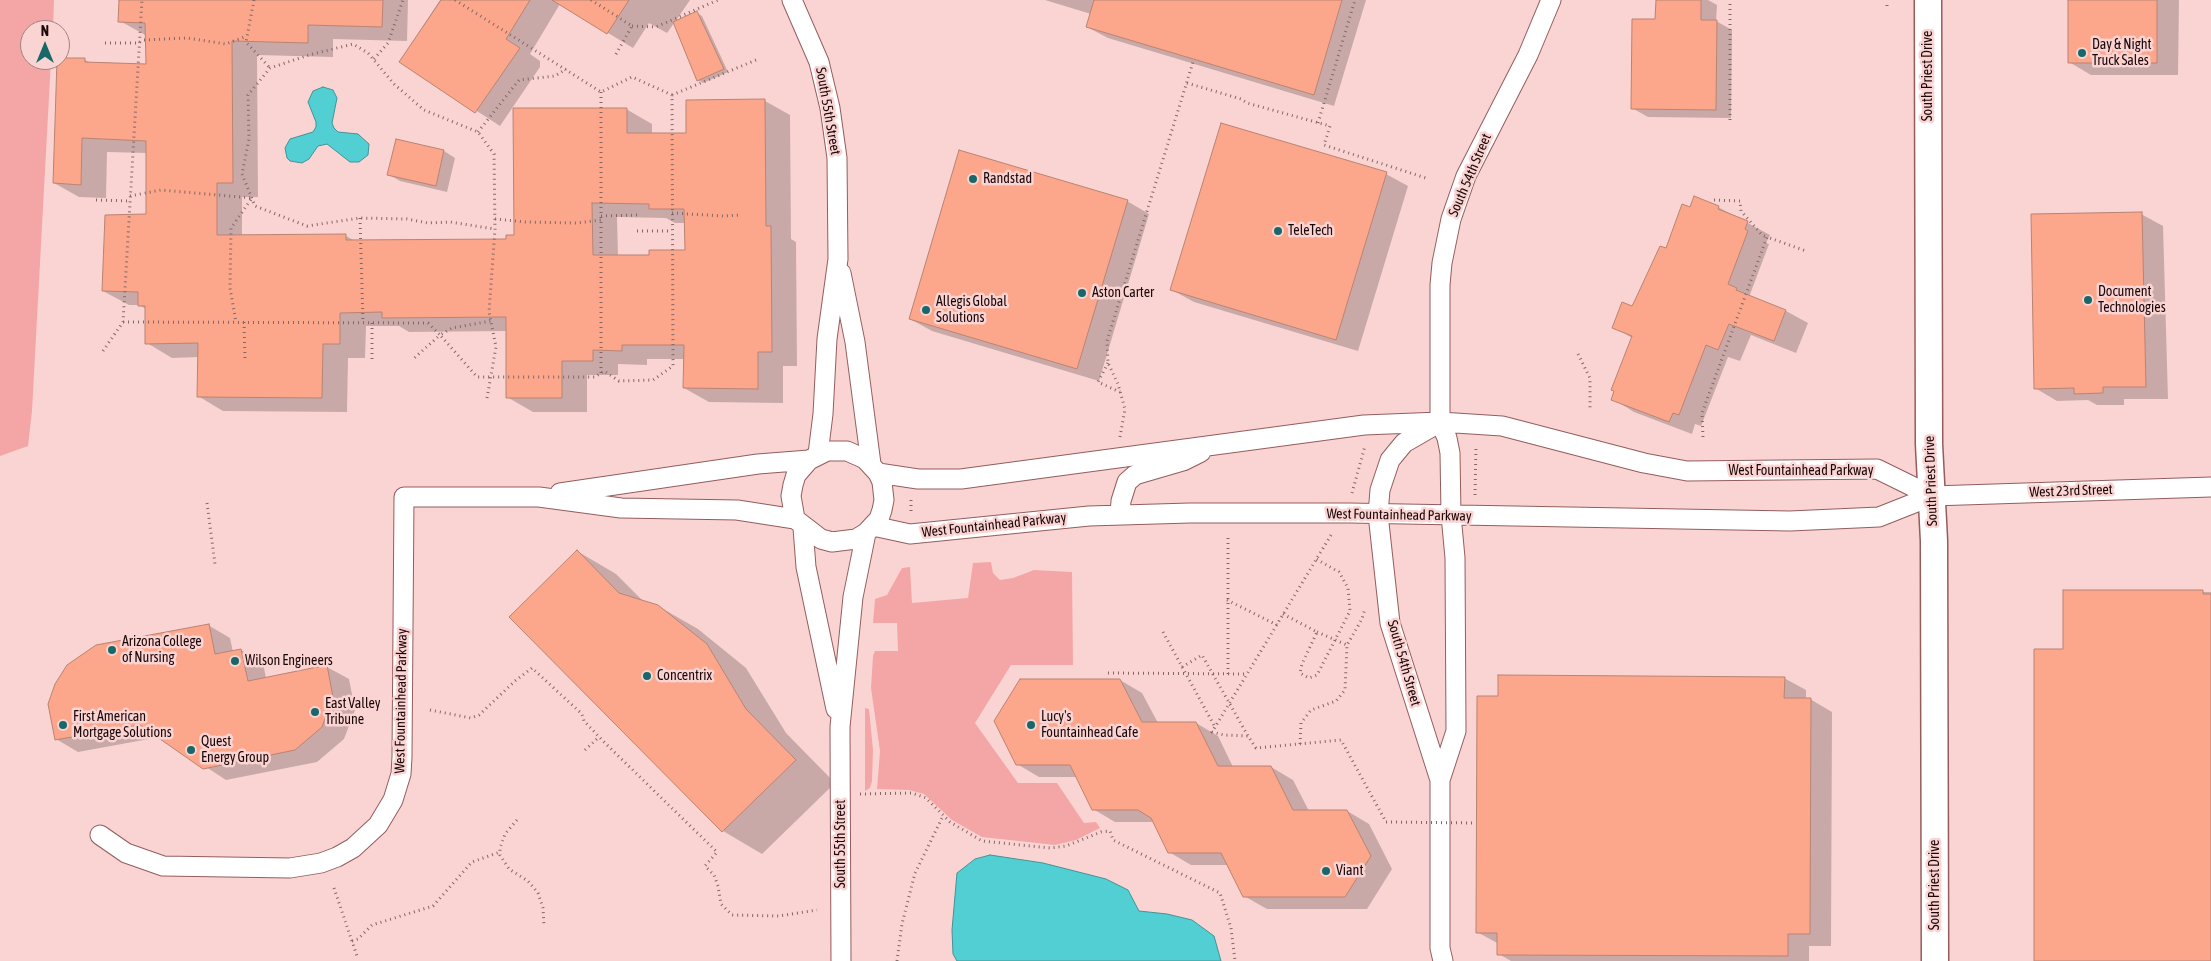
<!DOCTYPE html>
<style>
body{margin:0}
#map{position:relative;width:2211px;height:961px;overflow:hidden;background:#fad4d3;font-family:"Asap Condensed",sans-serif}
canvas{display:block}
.north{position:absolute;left:20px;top:20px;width:50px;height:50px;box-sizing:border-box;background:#fad4d3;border:1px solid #a18282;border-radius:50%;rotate:0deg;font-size:14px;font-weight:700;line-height:20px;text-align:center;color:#1b0708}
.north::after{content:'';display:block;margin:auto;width:18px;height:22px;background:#186769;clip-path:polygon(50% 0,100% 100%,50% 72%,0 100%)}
</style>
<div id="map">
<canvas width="2211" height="961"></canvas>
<div class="north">N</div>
</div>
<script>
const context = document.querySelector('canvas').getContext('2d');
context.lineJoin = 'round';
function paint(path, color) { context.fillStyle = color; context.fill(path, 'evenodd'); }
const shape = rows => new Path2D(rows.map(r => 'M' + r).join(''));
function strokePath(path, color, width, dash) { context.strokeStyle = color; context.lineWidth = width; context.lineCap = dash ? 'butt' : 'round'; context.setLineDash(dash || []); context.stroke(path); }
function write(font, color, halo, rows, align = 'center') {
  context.font = font + ' "Asap Condensed",sans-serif'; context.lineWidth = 5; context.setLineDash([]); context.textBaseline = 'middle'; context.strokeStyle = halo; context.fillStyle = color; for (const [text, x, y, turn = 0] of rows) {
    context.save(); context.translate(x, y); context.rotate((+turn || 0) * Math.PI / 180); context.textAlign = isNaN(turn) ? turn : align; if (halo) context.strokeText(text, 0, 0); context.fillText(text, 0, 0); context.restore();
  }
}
paint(shape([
 [0,0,54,0,53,30,30,30,30,60,51,60,32,411,28,446,0,456],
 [991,562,993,573,1000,580,1013,578,1034,570,1072,572,1073,665,1011,665,975,723,1018,783,1057,783,1084,823,1096,822,1100,828,1076,840,1055,845,982,837,952,820,924,794,909,790,877,789,880,751,871,688,873,656,875,651,898,651,897,623,873,623,875,599,887,595,902,568,910,567,912,603,968,598,973,563],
 [865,708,869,709,873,750,872,781,870,788,865,791]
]), '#f4a6a7');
const water = shape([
 [323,87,333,90,337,98,332,123,334,128,338,132,358,134,369,144,368,155,359,162,350,162,327,144,318,146,309,159,302,163,290,161,287,158,285,148,290,139,313,132,316,127,316,122,308,102,313,91,323,87],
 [990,855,1043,863,1106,879,1128,890,1139,911,1167,914,1192,920,1214,936,1221,961,957,961,953,954,952,930,957,873,975,859,990,855]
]);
paint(water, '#52cfd3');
strokePath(water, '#429396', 1);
paint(shape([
 [121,0,408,0,407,41,333,39,333,57,257,55,258,197,242,197,242,236,346,236,355,241,507,240,516,236,626,109,652,124,652,134,688,134,765,101,790,115,791,239,796,242,797,366,783,366,783,403,709,402,684,388,685,359,647,359,647,365,618,364,618,375,587,375,587,412,533,412,507,397,507,331,409,332,399,326,366,326,365,358,348,358,347,412,223,411,198,396,199,357,172,358,147,343,146,309,139,305,129,305,103,291,147,216,147,153,107,152,106,198,79,197,54,183,58,60,85,60,91,63,147,66,147,36,120,21],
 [617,217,666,218,675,223,686,223,686,251,650,256,618,256],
 [440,0,690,0,675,22,697,13,702,16,728,72,703,83,698,80,674,23,667,33,649,23,633,48,560,4,530,54,540,61,540,67,500,126,400,61],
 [1045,0,1366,0,1334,106,1108,38,1087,27,1091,14],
 [1657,0,1708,0,1717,5,1716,21,1732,30,1731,118,1648,117,1632,108,1657,21],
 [2070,0,2179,0,2178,75,2091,75,2069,62],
 [444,151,455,158,447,192,400,181,388,174],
 [1386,174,1408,186,1358,351,1194,302,1172,290],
 [1127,201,1149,214,1099,381,932,331,910,319],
 [1718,207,1770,235,1766,243,1769,244,1749,297,1786,311,1808,323,1796,353,1751,335,1740,361,1728,357,1701,426,1695,424,1692,434,1634,412,1613,399,1632,338,1614,327,1632,308,1691,209],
 [2141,214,2163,226,2168,399,2124,399,2124,405,2097,405,2088,400,2057,401,2035,388],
 [577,551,616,574,644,602,658,606,698,629,746,668,786,733,835,783,762,854,723,831,510,617],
 [2064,592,2211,592,2211,961,2035,961,2064,650],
 [208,625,230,638,233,652,241,650,263,663,266,678,327,667,349,679,355,710,344,739,317,762,226,780,160,737,78,752,56,739],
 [1784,678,1806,690,1806,699,1810,699,1832,712,1831,946,1809,946,1809,961,1511,961,1499,954,1499,944,1477,932],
 [1120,680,1142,693,1158,723,1196,723,1218,736,1233,767,1271,767,1293,780,1309,811,1347,811,1369,824,1392,869,1367,909,1267,909,1244,896,1229,865,1191,865,1169,852,1154,822,1115,822,1093,809,1077,777,1039,777,1017,764]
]), '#0003');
const building = shape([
 [119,0,383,0,382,27,308,25,308,43,232,41,233,183,217,183,217,235,346,234,346,240,506,239,506,235,514,235,513,108,627,108,627,133,686,133,686,100,765,99,766,226,771,226,772,352,758,352,758,389,683,388,684,345,622,345,622,351,593,350,593,361,562,361,562,398,506,398,506,317,382,318,382,312,340,313,340,344,323,344,322,398,197,397,198,343,145,344,145,306,138,306,138,292,102,291,105,215,146,214,146,141,82,138,81,185,53,183,57,60,60,60,60,58,85,58,85,62,146,64,145,23,118,22,119,0],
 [592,203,649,204,649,209,684,209,685,250,649,250,649,255,593,255,592,203],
 [441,0,530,0,506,39,520,48,475,113,399,62,441,0],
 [552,0,629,0,607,34,552,0],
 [1094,0,1342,0,1314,95,1086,27,1094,0],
 [1656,0,1701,0,1701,20,1717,20,1716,110,1631,109,1632,19,1655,19,1656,0],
 [2068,0,2157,0,2157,63,2068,63,2068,0],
 [697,11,724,69,697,81,673,22,697,11],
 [1221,123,1387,172,1336,340,1170,290,1221,123],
 [396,139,444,150,436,186,387,175,396,139],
 [959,150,1128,200,1077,369,909,319,959,150],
 [1694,196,1719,206,1718,209,1748,221,1745,229,1748,231,1728,284,1737,288,1736,290,1786,310,1774,341,1729,324,1718,350,1706,345,1679,415,1673,413,1669,422,1611,400,1614,391,1611,390,1632,336,1612,328,1622,302,1632,306,1635,300,1660,246,1666,248,1682,204,1690,207,1694,196],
 [2142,212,2146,387,2103,387,2103,393,2074,394,2074,388,2034,389,2031,214,2142,212],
 [577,550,619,593,658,605,707,644,746,709,796,760,722,832,509,617,577,550],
 [2063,590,2203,590,2203,594,2211,594,2211,961,2034,961,2034,649,2063,649,2063,590],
 [209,624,215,654,241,649,248,681,327,665,333,697,322,727,295,750,203,769,140,725,55,740,48,704,55,684,67,665,96,645,209,624],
 [1498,675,1785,677,1784,698,1811,698,1810,934,1788,934,1788,956,1497,955,1497,933,1476,933,1477,696,1498,696,1498,675],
 [1020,679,1120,679,1142,722,1196,722,1218,766,1271,766,1293,810,1347,810,1371,856,1345,897,1243,897,1221,853,1168,853,1151,818,1138,810,1092,810,1070,765,1016,765,994,721,1020,679]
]);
paint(building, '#fca68b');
strokePath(building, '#b98372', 1);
const street = shape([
 [792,0,819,62,830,108,837,158,838,259,827,339,823,414,818,454],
 [841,273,855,342,871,464],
 [1437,424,1404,443,1390,460,1380,490,1378,514,1390,623,1440,780],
 [878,473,918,479,961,479,1364,425,1440,422,1502,426,1644,463,1687,471,1877,469,1932,496],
 [560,493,758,464,809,460,827,451,847,451,865,459,878,473,882,482,884,500,882,510,879,519,866,533,856,539,832,542,821,539,795,519,791,496,793,485,796,475,809,460],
 [1120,514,1121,501,1127,482,1135,475,1183,461,1201,452],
 [873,526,910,534,1089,516,1190,513,1349,513,1790,521,1879,517,1932,496,2211,487],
 [803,528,806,567,836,709],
 [100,835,126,853,163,866,290,868,321,863,337,857,353,848,378,825,393,800,401,774,402,757,404,497,539,497,621,508,737,510,795,519],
 [841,961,840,727,853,597,866,533],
 [1443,961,1440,948,1440,780,1456,731,1455,558,1451,515,1450,453,1447,438,1440,422,1440,285,1442,263,1451,219,1466,176,1528,55,1551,0]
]);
const secondary = shape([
 [1928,0,1929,444,1934,541,1935,961]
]);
strokePath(street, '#935d5e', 21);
strokePath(secondary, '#935d5e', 29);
strokePath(shape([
 [254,0,246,42,270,68],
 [455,0,601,92,632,77,672,95,673,366,653,380,619,381,604,371,595,377,477,377,440,335,452,328,491,321],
 [591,0,632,26,615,56],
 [1730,4,1730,122],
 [1887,5,1887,10],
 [632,26,656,27,718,0],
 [105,43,139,43,143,40,187,38,226,44,247,36],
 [374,59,388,43,403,0],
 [1187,83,1241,99,1247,103,1330,126,1324,145,1426,178],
 [601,92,601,373],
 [672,95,756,60],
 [1318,123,1355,0],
 [478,132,519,80,555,76,566,69],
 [130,196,161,190,252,198,231,228,230,288,236,322],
 [96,200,130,201],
 [1714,200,1740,201,1741,211,1762,235,1767,237],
 [672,213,723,216,740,215],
 [601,216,637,215],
 [360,218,363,323],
 [495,219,526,222,577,223,601,220],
 [637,231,672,231],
 [123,322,428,323,440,335,412,360],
 [244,322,245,359],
 [372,323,372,360],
 [103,351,123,322,142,0],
 [1578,354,1590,378,1590,411],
 [1108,363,1098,382,1120,392],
 [487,398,496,347,489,312,495,229,494,154,478,132,424,110,394,84,368,53,353,44,309,55,270,68,248,95,249,139,242,174,255,206,307,226,360,218,407,219,428,223,450,222,495,229],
 [1120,437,1125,409,1118,384,1108,363,1107,341,1193,62],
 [1703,437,1702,413,1767,237,1806,251],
 [1352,493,1365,446],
 [1475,495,1476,446],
 [911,500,911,514],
 [207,503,215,564],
 [1331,535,1212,732,1224,735,1248,736,1256,748,1341,740,1386,822],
 [1227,600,1277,625],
 [1283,614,1317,632,1302,664,1300,673,1309,678,1317,675,1350,611,1348,588,1339,572,1316,559],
 [1163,632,1215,727],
 [1317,632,1347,645],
 [1182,667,1202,655,1248,736],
 [1108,673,1247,674],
 [1228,674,1228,535],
 [430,710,471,718,479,715,515,681,532,668,582,714,584,721,605,743,717,852,705,866,714,875,718,886,721,904,732,915,779,916,817,910],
 [1300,744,1301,723,1311,710,1336,701,1345,690,1347,645,1362,619,1365,608],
 [585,750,599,737],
 [860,794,912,793,926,798,950,822,982,841,1050,848,1066,846,1101,832,1110,831,1113,840,1220,893,1231,928,1235,961],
 [517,820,505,834,500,848,500,855,509,869,528,881,538,893,543,908,544,927],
 [334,888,358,959],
 [352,941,358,939,372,925,433,906,472,862,500,852],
 [897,961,902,924,915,873,943,816]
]), '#836767', 3, [1, 4]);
strokePath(street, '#fff', 19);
strokePath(secondary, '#fff', 26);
strokePath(shape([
 [1386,822,1475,823]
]), '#836767', 3, [1, 4]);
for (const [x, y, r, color] of [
 [2082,53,5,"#186769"],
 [973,179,5,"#186769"],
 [1278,231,5,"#186769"],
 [1082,293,5,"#186769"],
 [2088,300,5,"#186769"],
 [926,310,5,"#186769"],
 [112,650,5,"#186769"],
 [235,661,5,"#186769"],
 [647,676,5,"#186769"],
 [315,712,5,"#186769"],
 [63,725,5,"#186769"],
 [1031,725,5,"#186769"],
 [191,750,5,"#186769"],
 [1326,871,5,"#186769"]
]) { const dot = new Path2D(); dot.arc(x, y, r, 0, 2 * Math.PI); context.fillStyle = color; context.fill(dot); strokePath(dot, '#fad4d3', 2); }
write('14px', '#1b0708', '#fad4d3', [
 ["Day & Night",2092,45],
 ["Truck Sales",2092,61],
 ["Randstad",983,179],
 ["TeleTech",1288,231],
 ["Document",2098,292],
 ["Technologies",2098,308],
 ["Aston Carter",1092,293],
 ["Allegis Global",936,302],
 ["Solutions",936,318],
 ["Arizona College",122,642],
 ["of Nursing",122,658],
 ["Wilson Engineers",245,661],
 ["Concentrix",657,676],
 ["East Valley",325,704],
 ["Tribune",325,720],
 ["First American",73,717],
 ["Mortgage Solutions",73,733],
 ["Lucy's",1041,717],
 ["Fountainhead Cafe",1041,733],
 ["Quest",201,742],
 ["Energy Group",201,758],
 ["Viant",1336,871]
], 'left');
write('14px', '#1b0708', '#fad4d3', [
 ["South Priest Drive",1928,76,-90],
 ["South 55th Street",828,111,80],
 ["South 54th Street",1470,175,-67],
 ["West Fountainhead Parkway",1801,471],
 ["South Priest Drive",1931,481,-92],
 ["West 23rd Street",2071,491,-2],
 ["West Fountainhead Parkway",1399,515,1],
 ["West Fountainhead Parkway",994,525,-6],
 ["South 54th Street",1404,663,74],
 ["West Fountainhead Parkway",401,701,-89],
 ["South 55th Street",841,844,-90],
 ["South Priest Drive",1935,885,-90]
]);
</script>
